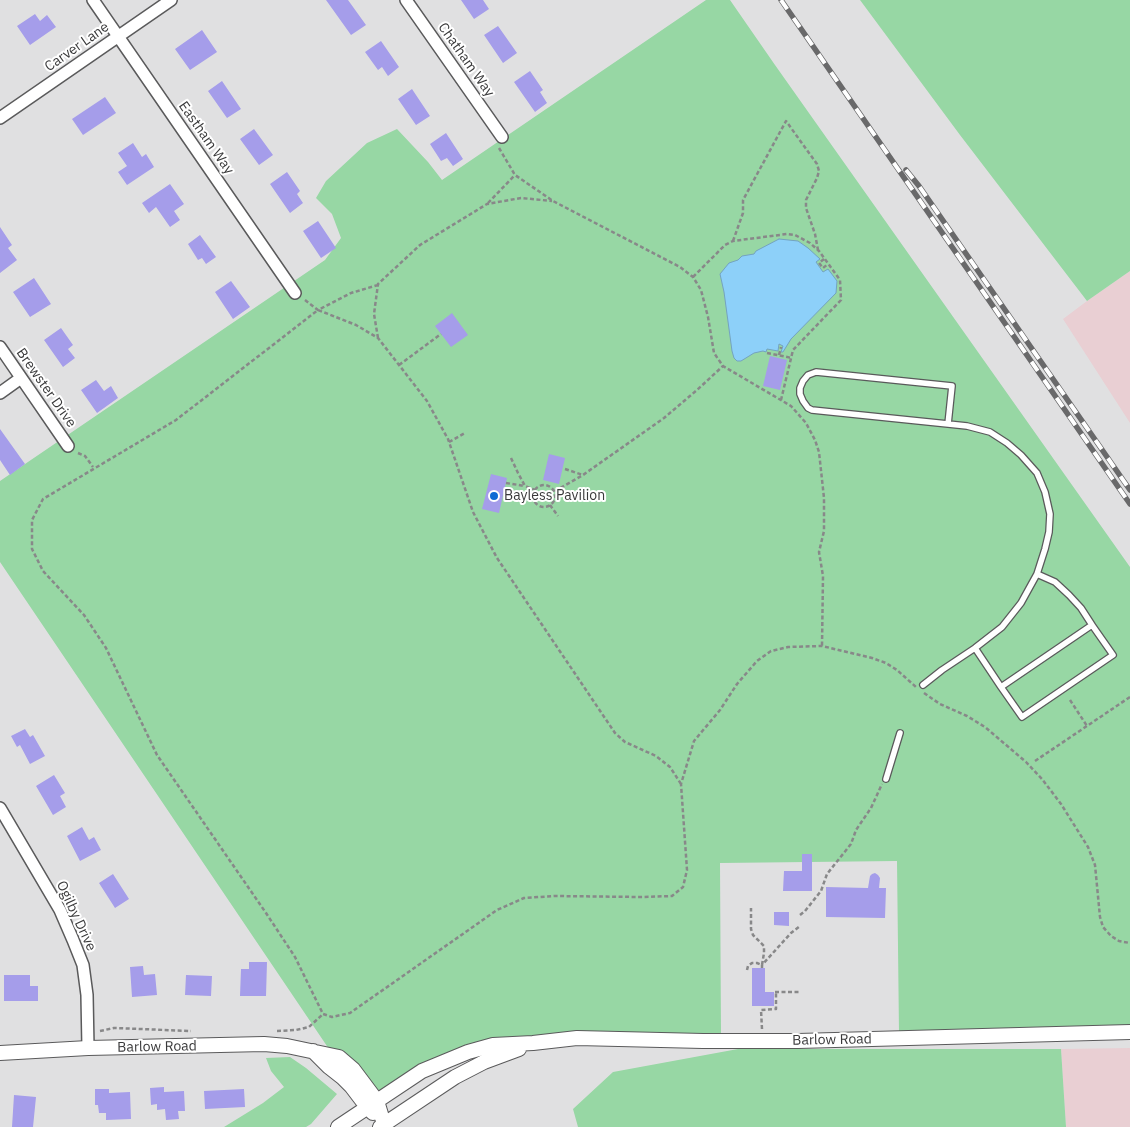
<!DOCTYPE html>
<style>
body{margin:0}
canvas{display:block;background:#e0e0e1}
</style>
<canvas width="1130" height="1127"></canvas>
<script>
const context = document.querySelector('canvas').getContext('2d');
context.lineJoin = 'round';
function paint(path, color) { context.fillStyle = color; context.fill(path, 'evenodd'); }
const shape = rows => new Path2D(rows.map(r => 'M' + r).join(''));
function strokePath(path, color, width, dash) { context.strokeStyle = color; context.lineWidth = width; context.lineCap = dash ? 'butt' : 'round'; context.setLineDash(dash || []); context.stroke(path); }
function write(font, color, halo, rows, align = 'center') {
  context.font = font + ' "IBM Plex Sans",sans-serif'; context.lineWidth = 4; context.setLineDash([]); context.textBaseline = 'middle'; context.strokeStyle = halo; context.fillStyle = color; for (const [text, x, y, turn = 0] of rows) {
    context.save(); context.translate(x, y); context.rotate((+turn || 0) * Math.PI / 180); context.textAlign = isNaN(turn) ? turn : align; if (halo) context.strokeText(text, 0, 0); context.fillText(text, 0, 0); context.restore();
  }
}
paint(shape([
 [1130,271,1130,423,1063,319,1087,301],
 [1130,1048,1130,1127,1066,1127,1061,1049]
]), '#e9cfd3');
paint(shape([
 [706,0,730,0,775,65,1130,567,1130,1028,899,1033,897,861,720,863,721,1036,490,1042,377,1101,333,1055,0,562,0,481,325,260,341,238,332,214,316,198,326,181,367,143,397,129,428,162,442,180],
 [860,0,1130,0,1130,271,1087,301,960,135],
 [738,1049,1061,1049,1066,1127,578,1127,573,1109,613,1072],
 [290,1057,306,1068,337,1094,311,1124,306,1127,224,1127,263,1103,284,1087,271,1071,266,1058]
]), '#97d7a4');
const water = shape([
 [779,239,798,241,808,248,820,259,816,262,823,272,828,269,837,281,836,293,791,339,783,352,781,352,783,346,779,344,778,351,767,349,766,352,763,351,754,353,741,361,737,361,734,358,732,351,724,292,720,274,729,263,738,260,742,256,754,254,756,251,779,239]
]);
paint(water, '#8dd0f9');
strokePath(water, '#74a3c0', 1);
paint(shape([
 [326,0,348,0,366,25,351,35],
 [461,0,483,0,489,9,474,19],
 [35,14,40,21,47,15,56,27,30,45,17,26],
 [498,26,517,53,503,63,484,35],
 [202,30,217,52,190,70,175,49],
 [381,41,399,67,388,76,382,67,378,70,365,52],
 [530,71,543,90,540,92,547,103,535,112,514,82],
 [222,81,241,109,227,118,208,91],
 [412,89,430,116,416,125,398,99],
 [105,97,116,113,83,135,72,119],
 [254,129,273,155,259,165,240,139],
 [446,133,463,159,453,166,447,158,441,161,430,144],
 [133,143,142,157,146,154,154,167,127,185,118,172,127,166,118,153],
 [287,172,300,191,297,194,303,203,290,213,270,184],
 [170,184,184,204,174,211,180,220,170,227,156,207,149,213,142,203],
 [318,221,336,248,321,258,303,231],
 [0,227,12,245,8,248,17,260,0,273],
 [200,235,216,257,206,264,202,258,198,260,188,244],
 [34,278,51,304,30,317,13,292],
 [231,281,250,307,233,319,215,292],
 [452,313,468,335,451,347,435,326],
 [61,328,73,345,68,349,75,358,63,367,44,340],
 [770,356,787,360,780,390,763,386],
 [96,380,104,391,111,386,118,398,97,413,81,390],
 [0,429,25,464,10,475,0,460],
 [549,454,565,458,559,484,543,480],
 [491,474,507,478,499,513,482,509],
 [25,729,30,737,33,735,45,756,30,764,20,745,17,747,11,736],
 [54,775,65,793,60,796,66,807,53,815,36,786],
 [82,827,89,840,94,837,101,850,80,861,67,836],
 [802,854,812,854,812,891,783,891,784,871,802,871],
 [875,873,878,875,880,878,879,888,886,888,885,918,826,917,826,887,868,888,870,876,872,874],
 [113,874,129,899,115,908,99,883],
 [774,912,789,912,789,926,774,925],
 [249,962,267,962,266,996,240,996,241,969,249,969],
 [143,966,144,975,155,974,157,995,132,997,130,967],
 [752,968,765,968,765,992,774,992,774,1006,752,1006],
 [4,975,30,975,30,986,38,986,38,1001,4,1001],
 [186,975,212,976,211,996,185,995],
 [164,1087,164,1092,184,1091,185,1111,178,1111,179,1119,166,1120,165,1109,157,1110,157,1104,151,1105,150,1088],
 [95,1089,109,1089,109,1093,130,1092,131,1119,106,1120,106,1113,99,1113,98,1105,95,1105],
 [244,1089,245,1107,205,1109,204,1091],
 [14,1095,36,1097,33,1127,12,1127]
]), '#a59dea');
const service = shape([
 [1037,574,1055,582,1069,595,1081,608,1092,625],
 [1092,625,1113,655,1022,717,1001,687,1092,625],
 [975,648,1001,687],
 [923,685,942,670,975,648,1002,627,1021,603,1037,574,1045,549,1049,532,1050,514,1045,492,1037,473,1021,455,1007,443,990,432,967,426,948,424,812,410,808,408,803,401,800,394,800,388,803,381,808,375,816,372,952,386,948,424],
 [886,779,900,733]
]);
const minor = shape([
 [93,0,295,293],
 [406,0,502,137],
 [0,118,171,0],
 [0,347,68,446],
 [0,393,21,378],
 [0,808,60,910,73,940,83,965,87,995,88,1048]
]);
const tertiary = shape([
 [313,1051,329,1067,343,1078,351,1086,367,1107,373,1113],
 [0,1053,88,1048,264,1044,287,1046,339,1057,353,1069,377,1101,384,1124],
 [338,1127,422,1071,468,1052,493,1045,533,1043,577,1038,703,1041,798,1041,1130,1032],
 [380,1127,455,1077,484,1062,519,1049]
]);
strokePath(service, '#5a5a5b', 8);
strokePath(minor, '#5a5a5b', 14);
strokePath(tertiary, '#5a5a5b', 16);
strokePath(shape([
 [499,148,515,175,553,201,680,267,693,277,701,290,708,317,714,353,723,366,791,406,806,423,815,440,819,452,824,498,824,531,819,552,823,576,822,646],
 [488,203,515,175],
 [733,241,743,213,743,200,786,121,817,164,819,171,817,178,806,200,806,208,815,234,818,250],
 [824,259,819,263,823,268,828,264],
 [693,277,725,245,733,241,787,234,795,235,810,243,819,251,840,280,841,300,793,350,781,400],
 [305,300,318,310,351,293,378,285],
 [378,338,374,314,378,284,420,245,487,204,521,198,552,201],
 [767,353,792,358],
 [779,355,781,347],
 [399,365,441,334],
 [449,442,465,433],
 [78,453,85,456,93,467],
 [511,458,518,473,525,486,535,490],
 [565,469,583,475],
 [506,483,525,486],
 '533 496a11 11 0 1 1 22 0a11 11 0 1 1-22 0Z',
 [555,491,583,475,664,418,697,390,723,366],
 [550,505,558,516],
 [924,693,940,704,967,716,985,727,1026,762,1042,779,1061,804,1088,847,1095,865,1100,917,1103,927,1111,936,1119,941,1130,943],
 [1070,700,1087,726],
 [1035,761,1130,697],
 [681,784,670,767,656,756,625,742,615,733,497,558,473,512,448,439,427,401,378,338,356,325,318,310,176,420,43,499,32,520,32,549,43,571,84,615,106,648,157,755,266,913,295,957,323,1014,332,1017,350,1013,497,910,524,898,555,896,641,897,672,896,683,887,687,870,681,784,694,741,720,710,737,684,757,661,771,651,788,647,822,646,872,658,886,663,897,670,916,687],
 [800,915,805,911,821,891,827,874,851,844,856,830,871,808,882,784],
 [762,968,762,965,791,933,800,926],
 [747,970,748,966,752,963,757,963,762,965,764,953,764,946,753,935,751,929,751,908],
 [775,992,801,992],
 [762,1029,761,1010,776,1009,776,992],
 [100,1031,114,1028,191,1031],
 [277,1031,296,1030,309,1027,323,1014]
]), '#888889', 2.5, [4, 2.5]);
strokePath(service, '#fff', 5.5);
strokePath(minor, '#fff', 11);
strokePath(tertiary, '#fff', 14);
const rail = shape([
 [781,0,1130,504],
 [906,170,919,186,1130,490]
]);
strokePath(rail, '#69696a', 5.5);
strokePath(rail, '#fff', 4, [11]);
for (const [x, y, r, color] of [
 [494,496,5,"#0d6ad3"]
]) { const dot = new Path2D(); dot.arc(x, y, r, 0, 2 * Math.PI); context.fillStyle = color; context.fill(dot); strokePath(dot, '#fff', 2); }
write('14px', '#39393a', '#fff', [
 ["Carver Lane",77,47,-35],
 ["Chatham Way",466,60,55],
 ["Eastham Way",206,138,55],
 ["Brewster Drive",46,388,55],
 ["Ogilby Drive",76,916,65],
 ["Barlow Road",832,1040,-1],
 ["Barlow Road",157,1047,-1]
]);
write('14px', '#39393a', '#fff', [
 ["Bayless Pavilion",504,496]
], 'left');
</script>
